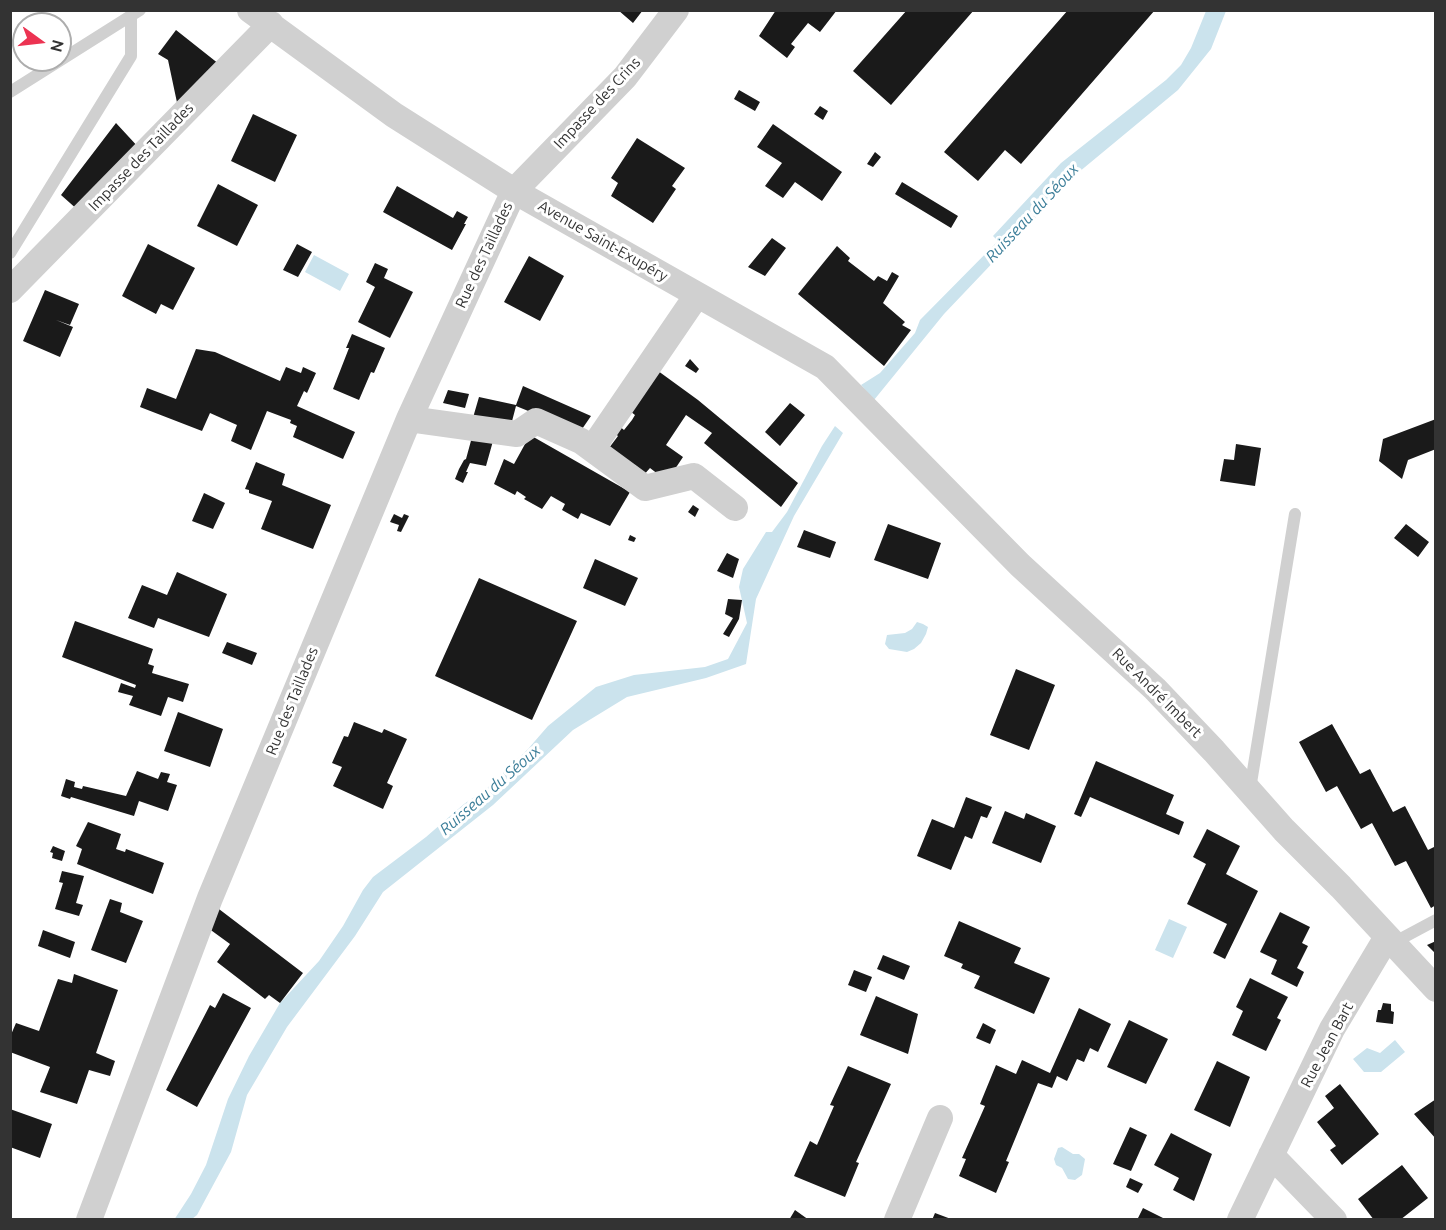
<!DOCTYPE html>
<meta charset="utf-8">
<style>
body{margin:0}
#map{position:relative;width:1446px;height:1230px;overflow:hidden;background:#fff;font-family:Ubuntu,sans-serif}
canvas{display:block}
.frame{position:absolute;inset:0;border:12px solid #333;pointer-events:none}
.north{position:absolute;left:12px;top:12px;width:60px;height:60px;box-sizing:border-box;background:#fff;border:2px solid #adadad;border-radius:50%;rotate:105deg;font-size:16px;font-weight:700;line-height:24px;text-align:center;color:#333}
.north::after{content:'';display:block;margin:auto;width:21px;height:27px;background:#ec3352;clip-path:polygon(50% 0,100% 100%,50% 72%,0 100%)}
</style>
<div id="map">
<canvas width="1446" height="1230"></canvas>
<div class="frame"></div>
<div class="north">N</div>
</div>
<script>
const context = document.querySelector('canvas').getContext('2d');
context.lineJoin = 'round';
function paint(path, color) { context.fillStyle = color; context.fill(path, 'evenodd'); }
const shape = rows => new Path2D(rows.map(r => 'M' + r).join(''));
function strokePath(path, color, width, dash) { context.strokeStyle = color; context.lineWidth = width; context.lineCap = dash ? 'butt' : 'round'; context.setLineDash(dash || []); context.stroke(path); }
function write(font, color, halo, rows, align = 'center') {
  context.font = font + ' Ubuntu,sans-serif'; context.lineWidth = 6; context.setLineDash([]); context.textBaseline = 'middle'; context.strokeStyle = halo; context.fillStyle = color; for (const [text, x, y, turn = 0] of rows) {
    context.save(); context.translate(x, y); context.rotate((+turn || 0) * Math.PI / 180); context.textAlign = isNaN(turn) ? turn : align; if (halo) context.strokeText(text, 0, 0); context.fillText(text, 0, 0); context.restore();
  }
}
paint(shape([
 [1206,11,1226,11,1211,49,1178,90,1079,172,944,314,874,400,861,385,880,373,915,333,920,320,998,241,993,236,1061,163,1166,80,1181,65,1191,48],
 [314,255,349,274,340,291,305,272],
 [835,426,843,433,794,516,756,599,746,664,706,678,627,697,573,730,493,805,383,892,355,936,287,1027,247,1095,231,1152,197,1215,192,1219,174,1220,191,1194,206,1165,228,1099,249,1056,280,1003,319,961,343,926,363,890,373,877,426,837,464,804,486,789,528,749,548,726,596,687,634,675,705,667,728,659,747,623,739,587,743,569,766,532,772,532,787,512,822,446],
 [917,622,923,624,928,627,926,634,921,643,914,649,907,652,889,649,885,644,887,635,905,633,912,629],
 [1169,919,1187,927,1173,958,1155,950],
 [1395,1040,1405,1052,1381,1072,1364,1072,1353,1059,1367,1048,1380,1053],
 [1062,1147,1073,1154,1079,1154,1085,1159,1082,1175,1075,1180,1068,1179,1062,1168,1056,1165,1054,1159,1058,1148]
]), '#cbe3ed');
paint(shape([
 [618,10,643,10,633,23],
 [776,10,837,10,820,32,808,23,791,44,795,47,787,58,759,36],
 [907,10,974,10,891,105,853,71],
 [1068,10,1155,10,1021,164,1005,150,978,181,944,152],
 [176,30,224,68,179,112,168,60,158,54],
 [739,90,760,102,755,111,734,99],
 [820,106,828,111,823,120,814,114],
 [253,114,297,135,275,182,231,161],
 [116,123,140,149,79,211,61,195],
 [773,124,842,172,822,201,795,182,783,198,765,186,782,163,757,147],
 [637,138,685,168,672,186,676,189,653,223,611,196,618,183,611,178],
 [875,152,881,157,873,167,867,164],
 [902,182,958,216,951,228,895,194],
 [218,184,258,205,237,246,197,226],
 [397,186,453,218,457,211,468,217,464,224,466,224,452,250,383,212],
 [772,238,786,248,765,276,748,267],
 [148,244,195,268,173,310,161,304,156,314,122,296],
 [297,244,312,252,298,277,283,270],
 [837,246,850,258,848,261,874,281,878,276,887,281,892,272,899,276,883,303,905,322,902,325,911,330,884,366,798,294],
 [529,256,564,276,540,321,504,302],
 [375,263,388,269,384,278,413,292,390,338,358,322,375,287,366,282],
 [45,290,79,304,70,325,56,320,73,327,60,357,23,341],
 [352,334,385,348,374,373,371,372,359,400,333,389,349,348,346,348],
 [196,349,215,352,280,381,286,367,301,373,303,367,316,373,307,393,304,391,297,406,355,432,343,459,293,437,297,426,290,423,291,420,267,411,251,450,231,441,237,425,210,413,202,431,140,407,147,388,176,399],
 [690,359,699,369,696,373,685,366],
 [654,368,698,400,798,483,781,507,704,443,712,433,686,415,666,445,683,457,667,481,650,468,642,477,606,452,618,436,613,432,618,425,624,430,632,420,635,415,626,408],
 [523,386,591,416,580,432,516,406,511,425,472,421,479,397,516,405],
 [448,390,469,394,465,408,443,403],
 [790,403,805,415,780,446,765,432],
 [1436,419,1436,449,1408,460,1402,479,1379,461,1383,439],
 [530,435,630,492,610,526,581,513,578,519,562,510,565,504,551,496,542,509,524,499,526,497,517,491,515,495,494,484,504,459,514,464],
 [472,437,493,441,486,466,470,463,466,472,468,472,463,483,455,479,459,469,464,460,466,459],
 [1236,444,1261,448,1255,486,1220,481,1224,459,1234,460],
 [256,462,285,474,282,485,331,505,313,549,261,529,272,501,249,493,249,490,245,489],
 [204,493,225,503,213,529,192,521],
 [693,505,699,509,695,517,688,512],
 [394,514,402,518,404,514,409,516,401,532,397,531,399,525,390,522],
 [888,524,941,543,928,579,874,560],
 [1406,524,1429,542,1418,557,1394,538],
 [804,530,836,542,830,558,797,547],
 [630,535,636,538,634,542,628,540],
 [727,553,739,559,733,578,717,571],
 [595,559,638,578,625,606,583,588],
 [177,572,227,594,209,637,158,618,154,628,128,618,142,585,167,595],
 [479,578,577,621,532,720,435,676],
 [728,599,742,600,739,619,729,637,723,634,733,618,725,614],
 [75,621,153,649,148,664,154,666,152,673,189,684,183,702,168,697,161,716,129,705,133,696,118,692,121,683,135,688,136,685,62,657],
 [227,642,257,653,252,665,222,653],
 [1016,669,1055,685,1029,750,990,735],
 [178,712,223,729,210,767,164,751],
 [354,722,382,733,384,729,407,739,387,783,393,786,383,809,333,786,342,767,332,763,344,736,348,737],
 [1332,724,1360,774,1370,769,1393,812,1405,806,1428,850,1436,846,1436,905,1431,908,1406,861,1395,866,1372,823,1361,829,1337,786,1326,792,1299,742],
 [1096,761,1174,795,1166,814,1184,822,1179,835,1090,797,1081,817,1074,814],
 [137,771,158,779,161,772,170,774,167,782,177,785,168,811,139,801,134,816,71,797,70,799,61,796,66,779,75,782,74,787,82,789,83,786,126,796],
 [966,797,992,807,987,818,981,816,972,839,965,836,951,870,917,856,932,819,954,828],
 [1005,811,1024,819,1026,813,1056,826,1041,863,992,843],
 [88,822,121,834,116,849,125,852,126,849,164,863,153,894,77,864,82,849,76,846],
 [1207,829,1240,846,1226,874,1258,891,1225,959,1213,953,1227,924,1187,904,1206,864,1193,857],
 [53,846,65,851,62,861,52,858,53,853,50,852],
 [62,871,84,876,76,903,83,905,79,916,55,909,63,883,59,882],
 [110,899,122,903,120,912,143,921,126,963,91,950],
 [215,906,303,973,280,1003,269,995,265,999,217,962,230,944,208,928],
 [1280,912,1310,927,1302,943,1308,946,1297,968,1304,972,1297,987,1271,974,1277,960,1260,952],
 [959,921,1021,948,1014,963,1050,978,1034,1014,974,988,980,976,961,968,963,964,944,956],
 [43,930,75,942,70,958,38,946],
 [1436,941,1436,954,1427,945],
 [883,955,910,966,904,980,877,969],
 [854,970,872,977,866,992,848,985],
 [74,974,118,990,96,1053,115,1061,110,1076,89,1070,77,1104,40,1092,50,1067,10,1052,10,1037,16,1023,39,1031,58,979,72,983],
 [1250,978,1288,997,1277,1018,1281,1020,1266,1051,1232,1035,1243,1011,1236,1007],
 [223,993,251,1008,197,1107,166,1090,210,1005,215,1008],
 [876,996,918,1014,908,1054,860,1035],
 [1383,1003,1391,1004,1391,1011,1394,1012,1393,1024,1376,1022,1378,1010,1381,1010],
 [1079,1008,1111,1024,1098,1052,1090,1048,1084,1062,1077,1059,1067,1081,1057,1076,1052,1088,1038,1083,1006,1161,1009,1162,996,1193,959,1176,966,1159,962,1158,985,1106,980,1104,996,1065,1016,1074,1022,1060,1050,1073],
 [1129,1020,1168,1039,1146,1084,1107,1067],
 [983,1023,996,1030,990,1044,976,1038],
 [1217,1061,1250,1077,1230,1127,1194,1110],
 [848,1066,891,1084,856,1162,859,1163,845,1197,794,1176,810,1141,817,1145,834,1106,830,1105],
 [1340,1084,1379,1134,1342,1165,1330,1150,1336,1146,1317,1122,1334,1108,1325,1096],
 [1436,1099,1436,1139,1414,1114],
 [10,1109,52,1124,40,1158,10,1147],
 [1130,1127,1147,1135,1131,1171,1113,1164],
 [1171,1133,1212,1154,1194,1201,1173,1190,1179,1178,1154,1165],
 [1402,1165,1428,1198,1400,1220,1374,1220,1358,1199],
 [1130,1178,1143,1184,1138,1193,1126,1187],
 [1143,1208,1167,1220,1137,1220],
 [795,1210,809,1220,789,1220],
 [935,1213,951,1219,951,1220,932,1220]
]), '#1a1a1a');
strokePath(shape([
 [10,92,140,10],
 [10,253,131,56,131,16],
 [1250,789,1295,514],
 [1393,943,1436,920]
]), '#d0d0d0', 12);
strokePath(shape([
 [250,10,394,115,514,191,825,367,1020,565,1155,689,1214,751,1284,830,1341,887,1436,989],
 [10,290,271,24],
 [409,419,517,434,536,421,581,441,645,488,694,476,735,508],
 [592,449,697,295],
 [1271,1155,1334,1220],
 [89,1220,210,898,409,419,514,191,625,77,676,10],
 [897,1220,940,1118],
 [1240,1220,1332,1029,1387,937]
]), '#d0d0d0', 26);
write('15px', '#333', '#fff', [
 ["Impasse des Crins",597,103,-47],
 ["Impasse des Taillades",141,157,-46],
 ["Avenue Saint-Exupéry",603,241,30],
 ["Rue des Taillades",484,255,-65],
 ["Rue André Imbert",1157,693,45],
 ["Rue des Taillades",292,701,-68],
 ["Rue Jean Bart",1327,1045,-62]
]);
write('italic 16px', '#3c7e99', '#fff', [
 ["Ruisseau du Séoux",1032,213,-47],
 ["Ruisseau du Séoux",490,790,-41]
]);
</script>
